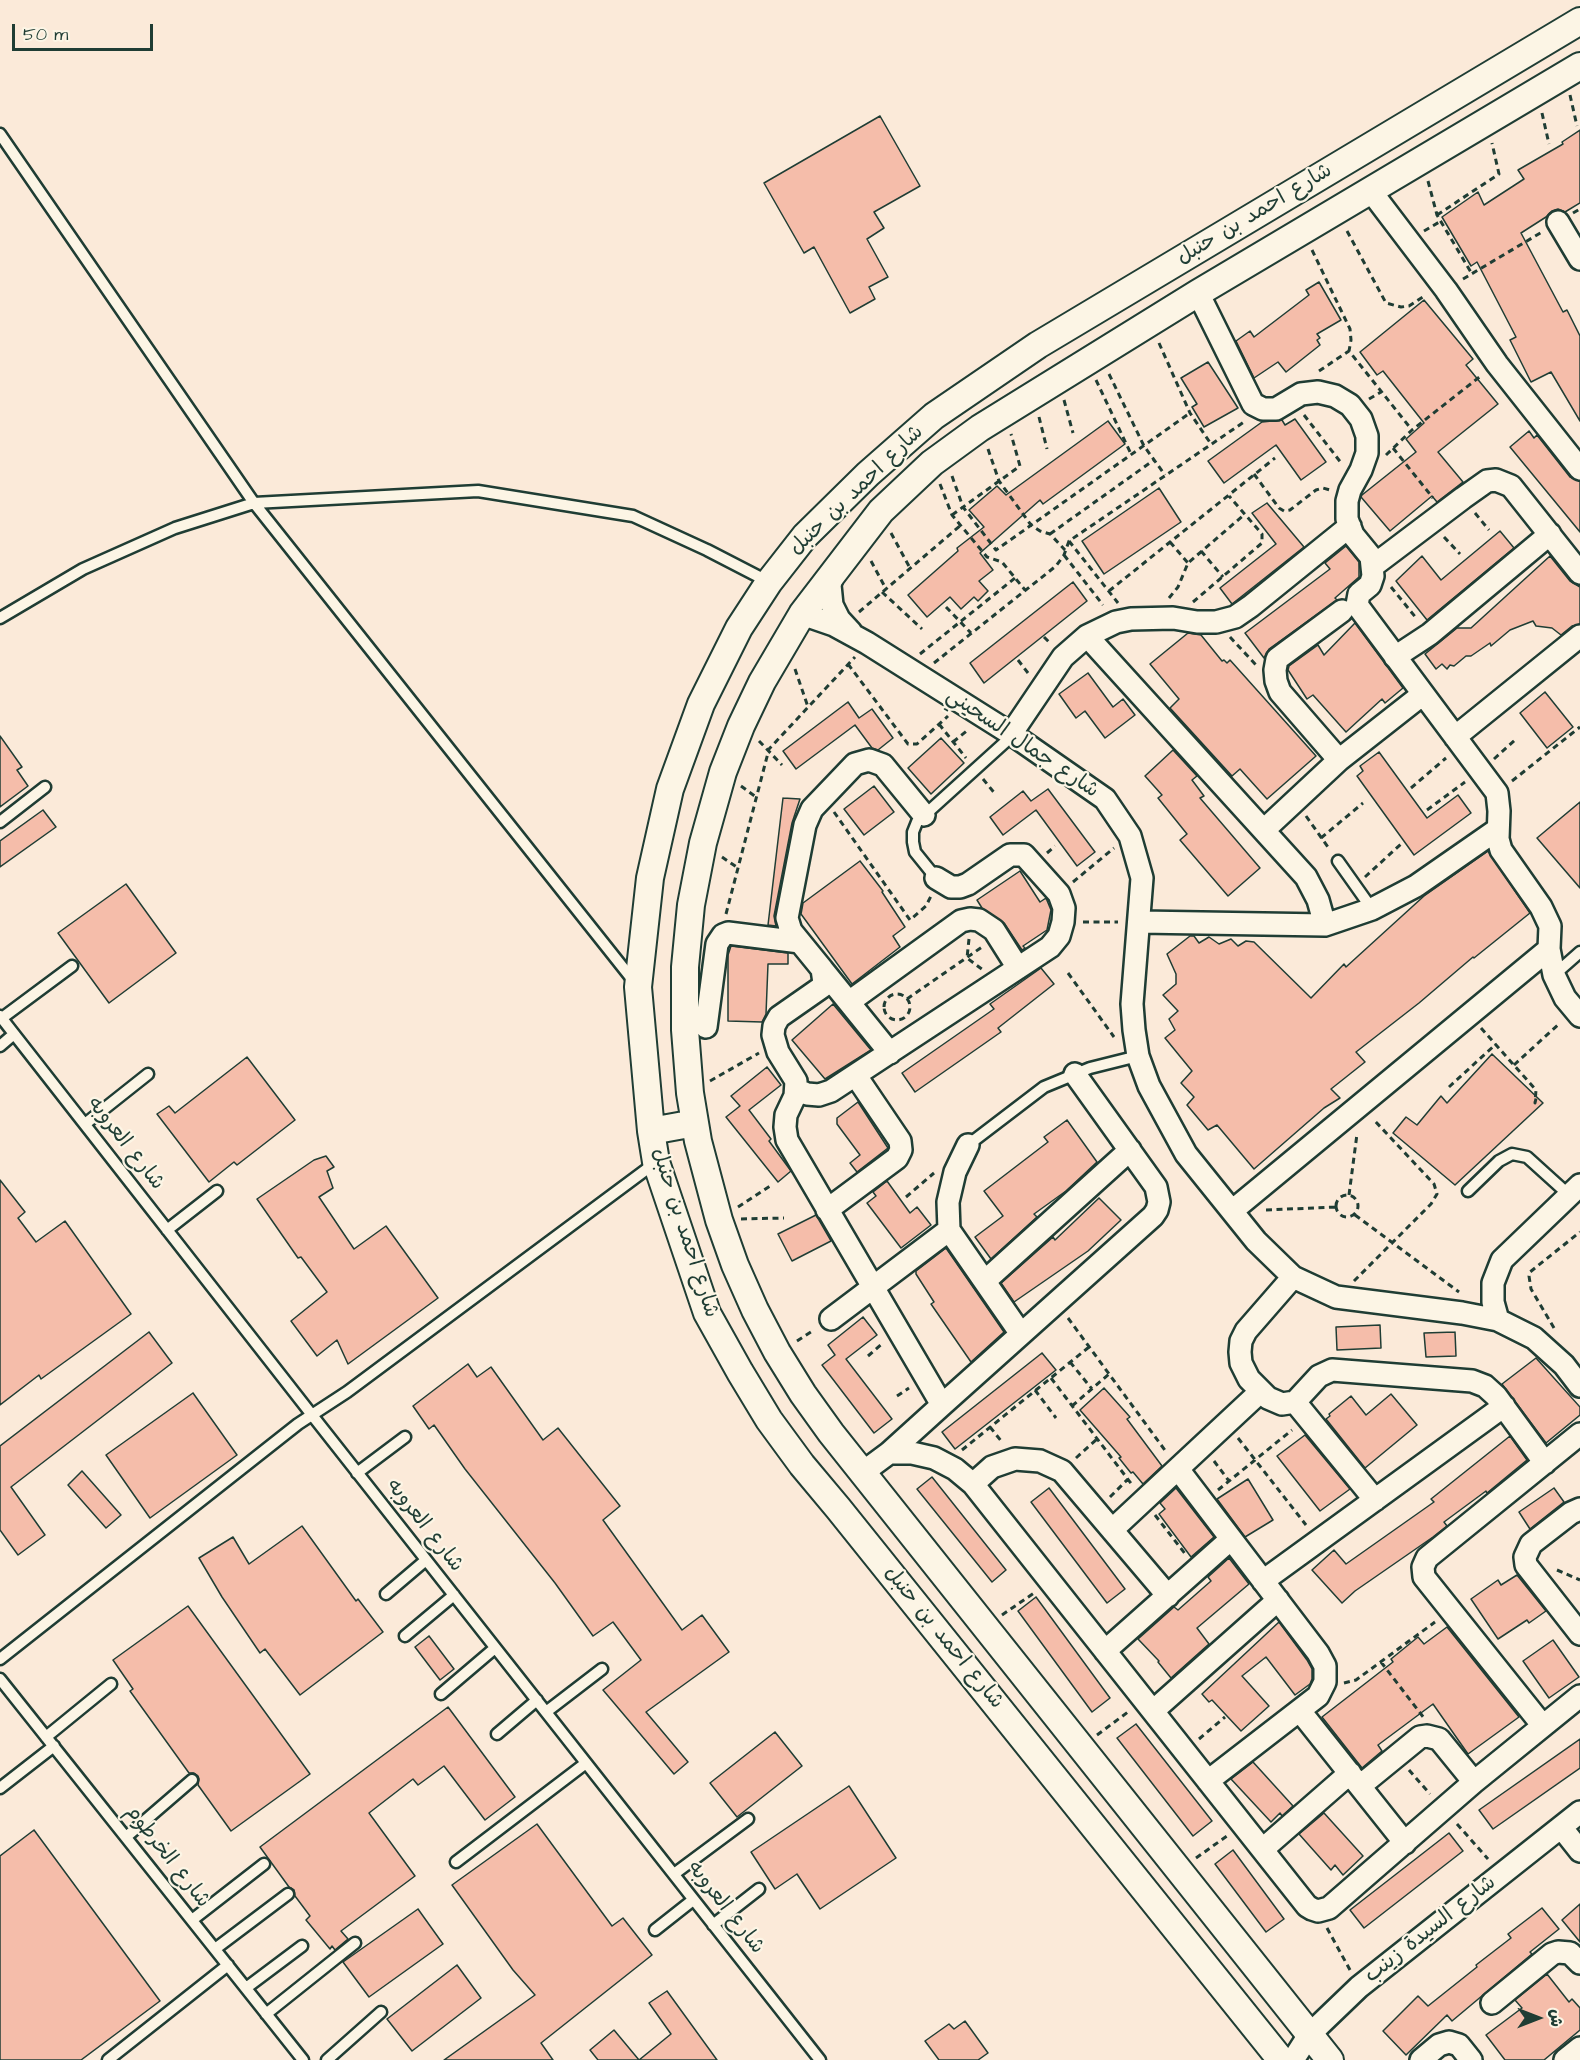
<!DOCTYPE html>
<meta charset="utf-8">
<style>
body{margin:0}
#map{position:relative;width:1580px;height:2060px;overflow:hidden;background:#fbead9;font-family:"Architects Daughter","Playpen Sans Arabic",sans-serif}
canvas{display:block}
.north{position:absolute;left:1508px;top:1988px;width:60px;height:60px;-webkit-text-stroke:4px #fcf5e5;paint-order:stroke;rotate:90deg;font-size:16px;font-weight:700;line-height:24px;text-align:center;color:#1f3d34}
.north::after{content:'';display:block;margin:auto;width:21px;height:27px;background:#1f3d34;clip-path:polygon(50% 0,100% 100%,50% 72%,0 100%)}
.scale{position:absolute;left:12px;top:24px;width:141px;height:27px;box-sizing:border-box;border:3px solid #1f3d34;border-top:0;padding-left:8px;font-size:18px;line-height:21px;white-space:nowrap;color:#1f3d34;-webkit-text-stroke:4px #fcf5e5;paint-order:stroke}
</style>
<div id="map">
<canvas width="1580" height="2060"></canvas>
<div class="north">ش</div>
<div class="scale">50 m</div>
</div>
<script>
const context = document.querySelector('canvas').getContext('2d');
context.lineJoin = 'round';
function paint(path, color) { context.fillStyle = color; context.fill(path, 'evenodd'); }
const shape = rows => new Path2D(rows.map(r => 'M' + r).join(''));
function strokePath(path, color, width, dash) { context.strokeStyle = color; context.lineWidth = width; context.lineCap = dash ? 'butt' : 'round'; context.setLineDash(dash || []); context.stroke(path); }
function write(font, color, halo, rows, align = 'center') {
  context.font = font + ' "Architects Daughter","Playpen Sans Arabic",sans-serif'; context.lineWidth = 4.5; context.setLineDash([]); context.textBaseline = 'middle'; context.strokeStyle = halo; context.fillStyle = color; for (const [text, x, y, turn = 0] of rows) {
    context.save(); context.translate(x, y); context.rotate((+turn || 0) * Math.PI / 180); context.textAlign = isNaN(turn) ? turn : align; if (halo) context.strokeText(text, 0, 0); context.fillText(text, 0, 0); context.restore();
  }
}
const building = shape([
 [880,116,920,186,874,212,884,228,867,239,888,277,869,287,875,299,850,313,814,247,804,253,764,183,880,116],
 [1580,130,1580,203,1565,212,1558,209,1552,211,1546,217,1521,233,1563,312,1567,310,1580,336,1580,421,1551,372,1531,382,1510,340,1516,337,1477,262,1471,266,1442,217,1478,192,1484,205,1524,179,1518,170,1563,144,1562,142,1580,130],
 [1319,282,1341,320,1317,334,1320,338,1317,340,1320,345,1286,372,1278,362,1254,378,1236,341,1250,331,1254,337,1309,295,1306,290,1319,282],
 [1424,300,1473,359,1466,365,1498,404,1438,452,1463,482,1437,502,1432,496,1390,531,1361,497,1362,495,1416,452,1406,439,1424,423,1383,371,1377,375,1360,352,1424,300],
 [1208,362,1238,408,1204,427,1192,407,1197,404,1181,378,1208,362],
 [1295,419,1326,462,1301,480,1276,445,1224,483,1208,461,1262,422,1282,420,1285,425,1295,419],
 [1108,421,1125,444,1043,504,1040,500,980,553,993,570,979,581,988,591,978,601,974,597,961,609,950,597,927,617,908,595,958,551,957,548,984,527,969,510,997,486,1006,495,1108,421],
 [1529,431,1534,438,1537,435,1570,477,1580,481,1580,532,1510,447,1529,431],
 [1159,488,1181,522,1104,574,1082,541,1159,488],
 [1267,503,1304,547,1232,604,1220,588,1276,544,1252,513,1267,503],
 [1500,531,1514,548,1427,620,1396,581,1422,556,1441,580,1500,531],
 [1346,546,1359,562,1359,577,1335,598,1337,600,1269,649,1264,658,1245,633,1330,569,1325,563,1346,546],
 [1550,556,1570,581,1580,587,1580,624,1572,626,1561,635,1552,628,1536,626,1533,621,1510,630,1491,646,1490,643,1471,656,1466,656,1454,666,1450,665,1447,669,1442,664,1436,669,1425,654,1457,628,1471,628,1550,556],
 [1073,582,1087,601,984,683,970,663,1073,582],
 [1355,623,1403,688,1385,703,1382,699,1346,732,1313,695,1307,699,1288,670,1289,666,1318,645,1324,655,1355,623],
 [1188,633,1201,635,1222,661,1224,660,1227,663,1230,660,1316,756,1267,799,1240,769,1232,776,1170,708,1179,699,1150,664,1188,633],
 [1088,673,1113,707,1123,699,1135,715,1105,738,1085,711,1076,718,1059,694,1088,673],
 [1545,692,1573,727,1547,748,1520,713,1545,692],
 [848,702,859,718,872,709,893,738,878,750,872,748,855,725,796,769,783,751,848,702],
 [0,736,22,767,17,770,28,786,0,807,0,736],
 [941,738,964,763,931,794,908,768,941,738],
 [1173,750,1197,776,1192,780,1204,796,1200,798,1260,868,1228,896,1180,840,1187,834,1158,798,1162,795,1145,776,1173,750],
 [1379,752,1427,818,1458,795,1471,813,1414,855,1357,776,1363,771,1360,766,1379,752],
 [874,786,894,812,864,835,844,809,874,786],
 [1048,789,1095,852,1077,866,1036,810,1003,835,990,817,1023,791,1031,801,1048,789],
 [783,798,800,799,792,823,774,916,776,926,768,925,783,798],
 [1580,802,1580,888,1537,838,1580,802],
 [43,810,56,827,0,867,0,841,43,810],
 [1488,851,1530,913,1474,958,1473,957,1419,1003,1356,1052,1365,1062,1331,1089,1340,1098,1324,1108,1254,1169,1217,1125,1208,1130,1187,1105,1194,1097,1181,1083,1192,1071,1165,1038,1175,1030,1169,1019,1178,1011,1163,995,1176,984,1176,974,1167,954,1190,936,1194,936,1199,943,1209,937,1219,944,1231,939,1238,946,1246,941,1254,942,1311,998,1344,964,1346,967,1424,896,1488,851],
 [860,861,883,891,882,892,905,927,893,936,900,947,852,984,801,914,803,903,860,861],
 [1020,871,1040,902,1046,898,1051,910,1047,930,1023,946,1025,948,1022,950,1004,923,982,908,977,900,1020,871],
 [126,884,176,953,109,1003,58,933,126,884],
 [731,946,788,953,788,964,768,964,766,1014,762,1022,728,1021,728,955,731,946],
 [1041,968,1054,984,998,1028,1001,1032,915,1092,902,1073,994,1009,990,1004,1041,968],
 [833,1004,871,1050,825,1079,792,1040,833,1004],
 [1492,1054,1543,1103,1455,1185,1393,1133,1406,1117,1417,1125,1441,1096,1447,1103,1492,1054],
 [247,1057,295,1120,237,1165,234,1162,209,1182,157,1114,169,1106,175,1113,247,1057],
 [767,1067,781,1085,749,1110,771,1139,769,1141,791,1171,778,1182,726,1117,740,1106,731,1096,767,1067],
 [858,1102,888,1148,857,1172,850,1163,860,1155,837,1124,837,1118,858,1102],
 [1067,1120,1097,1162,1066,1191,1034,1214,1037,1217,991,1259,975,1237,1003,1216,984,1191,1048,1142,1044,1137,1067,1120],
 [326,1156,334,1167,327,1171,333,1188,319,1197,354,1249,386,1226,438,1298,348,1364,337,1340,317,1356,291,1321,327,1292,301,1257,298,1258,257,1199,314,1160,326,1156],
 [0,1180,25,1212,18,1218,36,1242,65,1221,131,1314,41,1379,39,1375,0,1405,0,1180],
 [887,1181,910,1213,917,1207,931,1225,901,1248,867,1203,876,1196,873,1192,887,1181],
 [1099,1198,1121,1220,1088,1251,1014,1302,1001,1283,1053,1237,1055,1240,1099,1198],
 [816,1215,831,1241,792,1261,778,1234,816,1215],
 [946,1248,1004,1332,971,1362,931,1304,934,1302,916,1274,916,1271,946,1248],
 [863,1317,877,1335,846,1359,892,1419,874,1433,822,1365,835,1355,828,1345,863,1317],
 [1380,1325,1381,1348,1337,1350,1336,1327,1380,1325],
 [149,1332,172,1363,11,1487,45,1535,18,1555,0,1530,0,1446,149,1332],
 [1455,1332,1456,1356,1426,1357,1424,1333,1455,1332],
 [1042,1353,1056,1370,955,1449,942,1432,1042,1353],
 [1536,1358,1580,1407,1580,1415,1546,1443,1502,1384,1536,1358],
 [468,1364,477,1377,491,1367,543,1440,558,1428,620,1506,603,1520,682,1630,702,1615,729,1652,646,1712,688,1762,674,1774,603,1690,641,1660,613,1622,593,1636,555,1583,465,1469,434,1425,429,1429,413,1406,468,1364],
 [1104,1388,1130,1417,1127,1419,1162,1466,1143,1484,1133,1472,1131,1473,1119,1458,1121,1457,1080,1410,1104,1388],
 [193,1393,237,1455,150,1518,106,1455,193,1393],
 [1391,1394,1417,1425,1365,1468,1326,1419,1330,1416,1329,1414,1351,1396,1366,1415,1391,1394],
 [1305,1435,1350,1489,1320,1511,1277,1456,1305,1435],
 [1510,1436,1527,1460,1487,1493,1486,1491,1444,1522,1447,1526,1433,1537,1355,1591,1342,1603,1312,1570,1334,1550,1346,1564,1434,1502,1431,1499,1510,1436],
 [82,1471,121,1515,106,1528,68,1485,82,1471],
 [932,1477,1006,1570,992,1582,917,1489,932,1477],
 [1248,1479,1273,1520,1245,1537,1217,1499,1248,1479],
 [1049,1488,1125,1589,1107,1603,1031,1502,1049,1488],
 [1176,1488,1214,1537,1191,1557,1159,1514,1165,1509,1160,1503,1176,1488],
 [1554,1488,1564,1502,1530,1529,1519,1512,1554,1488],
 [302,1526,356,1601,358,1599,383,1632,300,1695,265,1649,260,1653,222,1597,199,1558,233,1537,249,1564,302,1526],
 [1229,1558,1249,1584,1197,1628,1209,1644,1171,1678,1158,1662,1159,1661,1138,1639,1174,1607,1178,1610,1211,1581,1208,1577,1229,1558],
 [1517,1575,1546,1611,1529,1623,1527,1620,1498,1639,1471,1599,1498,1580,1501,1585,1517,1575],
 [1036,1597,1110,1698,1092,1712,1018,1611,1036,1597],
 [188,1606,310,1774,231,1831,198,1785,199,1779,198,1776,194,1773,189,1773,130,1691,133,1689,113,1660,188,1606],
 [1279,1622,1307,1660,1312,1669,1312,1679,1310,1684,1295,1695,1266,1657,1242,1676,1269,1706,1241,1731,1212,1700,1209,1702,1202,1694,1279,1622],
 [1447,1627,1519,1717,1468,1754,1433,1704,1378,1745,1382,1751,1362,1768,1322,1717,1393,1662,1391,1659,1418,1637,1424,1644,1447,1627],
 [429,1636,454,1669,440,1680,415,1647,429,1636],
 [1553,1640,1579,1677,1549,1698,1523,1661,1553,1640],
 [448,1707,515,1797,485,1820,444,1766,418,1785,413,1779,369,1813,415,1876,341,1931,348,1939,335,1950,332,1946,330,1949,306,1920,310,1916,295,1896,294,1890,289,1887,260,1847,448,1707],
 [1136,1724,1212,1821,1193,1836,1117,1738,1136,1724],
 [775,1732,802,1766,737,1817,710,1783,775,1732],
 [1580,1739,1580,1768,1493,1829,1479,1810,1580,1739],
 [1253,1762,1293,1806,1282,1816,1280,1813,1271,1822,1231,1779,1253,1762],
 [849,1786,896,1858,820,1909,797,1874,775,1889,751,1852,849,1786],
 [1324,1813,1363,1856,1343,1875,1335,1865,1331,1870,1299,1834,1324,1813],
 [537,1824,612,1926,623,1918,652,1955,541,2043,553,2060,444,2060,535,1995,513,1970,452,1885,537,1824],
 [34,1830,160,2001,81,2060,0,2060,0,1856,34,1830],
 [1449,1833,1463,1851,1364,1928,1350,1910,1449,1833],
 [1233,1850,1284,1919,1266,1932,1215,1864,1233,1850],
 [1580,1904,1580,1942,1562,1920,1580,1904],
 [1542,1908,1559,1929,1530,1952,1532,1954,1452,2021,1447,2015,1406,2055,1383,2031,1418,1996,1428,2006,1477,1967,1476,1965,1511,1938,1508,1934,1542,1908],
 [418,1909,443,1944,369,1997,343,1962,418,1909],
 [457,1965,481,1998,412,2051,387,2019,457,1965],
 [1547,1974,1569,2002,1572,1999,1580,2008,1580,2030,1544,2060,1505,2060,1486,2035,1522,2008,1515,2000,1547,1974],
 [667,1991,717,2060,639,2060,671,2034,649,2003,667,1991],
 [965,2021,988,2053,978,2060,939,2060,925,2041,949,2024,954,2029,965,2021],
 [614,2030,639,2060,598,2060,590,2050,614,2030]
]);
paint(building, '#f5bdaa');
strokePath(building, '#1f3d34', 1.5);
const service = shape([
 [0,134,254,503,636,984],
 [0,618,83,569,175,528,254,503,478,491,633,516,707,550,769,582],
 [0,822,45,787],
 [1338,861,1372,909],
 [936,878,915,852,913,842,913,832,917,822,1013,735],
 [1554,975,1580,952],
 [0,1016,312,1415,820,2060],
 [2,1018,72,966],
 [0,1046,14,1034],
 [85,1124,148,1074],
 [968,1145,1044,1087,1090,1068,1138,1056],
 [1468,1191,1499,1161,1512,1154,1527,1157,1569,1195],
 [167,1230,217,1191],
 [357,1473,405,1437],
 [386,1594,426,1560],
 [405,1636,454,1595],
 [0,1659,298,1424,347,1392,655,1163],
 [0,1679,303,2060],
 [441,1694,495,1648],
 [546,1712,602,1669],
 [497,1734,537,1700],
 [46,1737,111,1684],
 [0,1788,54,1746],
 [126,1837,192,1780],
 [456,1862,586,1763],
 [674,1874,748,1819],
 [192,1920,264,1864],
 [713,1925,759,1889],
 [655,1930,693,1900],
 [215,1949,288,1894],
 [246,1988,302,1946],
 [266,2014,355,1943],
 [108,2060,228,1965],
 [327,2060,381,2012]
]);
const minor = shape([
 [1370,190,1446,290,1497,364,1580,469],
 [1558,222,1580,259],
 [1198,293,1253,404,1263,409,1276,409,1301,394,1318,392,1335,396,1350,405,1361,419,1367,436,1367,453,1361,470,1350,490,1347,501,1347,519,1353,535,1371,557,1373,576,1370,585,1359,594,1357,605,1497,793,1499,811,1498,839,1501,850,1541,907,1550,926,1549,949,1554,975,1565,998,1580,1016],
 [1373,566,1463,498,1487,481,1496,480,1511,486,1580,573],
 [834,571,830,585,832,605,839,619,851,632],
 [802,614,834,625,867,643,1013,735,1105,799,1130,836,1142,878,1132,1004,1134,1030,1138,1056,1149,1086,1186,1154,1256,1241,1293,1277,1336,1297,1462,1313,1498,1320,1534,1338,1564,1365,1580,1386],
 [1087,636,1306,877,1318,900,1325,925],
 [1395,657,1430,634,1550,534],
 [1011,734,1063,657,1087,636,1116,622,1131,619,1173,618,1197,622,1216,622,1235,617,1251,606,1350,526],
 [1455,737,1580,636],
 [1339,760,1280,692,1276,681,1275,670,1277,659,1342,611],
 [924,815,883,765,869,760,855,764,812,809,805,825,787,918,791,931,822,969,824,983,822,987,779,1017,774,1026,773,1035,778,1052,796,1081,795,1096,786,1115,785,1127,787,1140,942,1405],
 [1264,830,1339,760,1423,694],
 [1140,922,1325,925,1372,909,1416,886,1498,829],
 [822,969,890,1053],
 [849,1002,961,921,970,919,979,920,994,930,1018,968],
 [706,1027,717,944,723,935,728,933,800,942],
 [796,1089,807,1094,819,1095,831,1091,1050,947,1059,936,1063,922,1064,908,1059,894,1024,855,1010,855,968,884,960,887,951,887,936,878],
 [968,1145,955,1172,948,1202,949,1230,1021,1334],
 [827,1210,897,1158,901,1150,900,1141,856,1076],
 [1232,1211,1549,949],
 [1293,1277,1246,1331,1241,1341,1240,1352,1241,1363,1249,1379,1268,1398,1282,1404,1295,1402,1319,1376,1332,1370,1472,1381,1485,1386,1496,1396,1545,1463],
 [985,1281,1130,1150],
 [831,1319,949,1230],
 [1498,1320,1493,1302,1493,1283,1502,1260,1580,1185],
 [1295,1402,1375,1500],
 [889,1453,912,1453,934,1458,955,1469,973,1484,1307,1906,1312,1909,1318,1911,1329,1908,1474,1782,1580,1696],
 [1178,1469,1318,1653,1325,1666,1325,1682,1318,1696,1208,1781],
 [862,1473,889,1453,942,1405,1153,1216,1157,1210,1159,1202,1156,1187,1075,1074],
 [973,1484,992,1467,1015,1459,1040,1461,1062,1471,1168,1596],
 [1580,1509,1571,1513,1531,1544,1525,1557,1526,1565,1580,1634],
 [1112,1530,1260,1392],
 [1263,1581,1504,1406],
 [1105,1651,1231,1539],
 [1153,1711,1278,1600],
 [1300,1711,1405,1843],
 [1543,1726,1424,1577,1423,1567,1427,1558,1580,1434],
 [1360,1786,1420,1737,1427,1736,1439,1739,1474,1782],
 [1561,1827,1580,1851],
 [1263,1849,1350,1773],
 [1492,2003,1552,1954,1558,1952,1570,1953,1580,1963],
 [1293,2060,1309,2035,1359,1987,1580,1812],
 [1421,2060,1439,2045,1449,2042,1459,2045,1471,2060],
 [1565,2060,1580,2048]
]);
const tertiary = shape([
 [651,1131,695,1123],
 [1281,2060,838,1508,802,1465,769,1420,740,1372,707,1313,656,1162,651,1131,638,987,650,878,670,789,701,704,739,628,769,582,805,536,868,474,934,416,1038,345,1580,21],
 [1330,2060,831,1433,803,1394,777,1352,755,1310,735,1265,719,1220,698,1141,690,1093,685,1030,685,967,691,905,703,843,723,772,741,726,762,682,802,614,881,511,932,463,980,428,1198,293,1580,66]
]);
strokePath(service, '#1f3d34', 15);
strokePath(minor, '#1f3d34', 26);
strokePath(tertiary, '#1f3d34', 30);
strokePath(shape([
 [1570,95,1577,126],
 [1542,113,1549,144],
 [1428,181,1437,215,1472,274],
 [1573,213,1580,209],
 [1437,215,1499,174,1492,143],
 [1347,231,1386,303,1401,307,1409,306,1426,295],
 [1424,231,1441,221],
 [1312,250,1350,329,1351,340,1349,351,1412,430],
 [1463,279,1542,232],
 [1159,343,1190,413,1211,444],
 [1319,371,1349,351],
 [1109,374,1144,446,1165,475],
 [1096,380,1131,454],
 [1369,399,1381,392],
 [1064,400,1073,433],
 [1304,415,1342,464],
 [1039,417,1047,449],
 [1393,448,1433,498],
 [988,449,999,481,1031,525,1040,531,1050,534,1065,550],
 [1386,455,1412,430,1482,375],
 [1254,474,1279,508,1284,511,1290,510,1316,490,1323,488,1330,490],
 [952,476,963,507,996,550,1190,413],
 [940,484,952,515,987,557,1002,562,1025,590],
 [1475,513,1489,530],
 [952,515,1020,466,1011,434],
 [891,533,910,568],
 [1050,534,1154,460],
 [1444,537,1460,554],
 [1069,541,1118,603],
 [1170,542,1188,563],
 [1201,551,1223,577],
 [1064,555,1103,605],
 [871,561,886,589],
 [1391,587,1417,619],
 [1109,591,1275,458],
 [882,592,922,629],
 [1169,598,1178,587,1188,563,1245,514],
 [1193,602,1262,543,1262,534,1229,496],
 [946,607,971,633],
 [859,612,961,525],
 [1044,637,1051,644],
 [1230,637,1256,665],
 [920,654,1015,578],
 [1018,660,1028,673],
 [934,663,1056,566,1064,555,1069,541,1244,422],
 [848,664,908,744,917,744,948,716],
 [795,669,808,707],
 [939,724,966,758],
 [759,741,782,765],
 [953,742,968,730],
 [1494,759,1515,740],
 [983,779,996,795],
 [1512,781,1580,727],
 [741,786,756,797],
 [1411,788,1446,758],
 [1427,810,1465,782],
 [834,812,910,920,926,906,931,896],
 [1306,816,1330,850],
 [1321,838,1363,803],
 [1047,853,1055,846],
 [722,857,738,868],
 [1365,877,1401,844],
 [1073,882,1114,848],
 [726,914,769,749,855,657],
 [1083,922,1118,922],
 [969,939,967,958,983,970],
 [1068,973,1114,1037],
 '884 1007a13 13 0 1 1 26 0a13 13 0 1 1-26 0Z',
 [907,999,982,947],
 [1481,1028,1536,1090,1535,1103,1537,1094],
 [1514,1065,1560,1023],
 [710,1081,759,1053],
 [1449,1087,1496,1044],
 '1336 1206a11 11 0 1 1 22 0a11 11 0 1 1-22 0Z',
 [1349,1195,1357,1134],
 [906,1197,934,1173],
 [738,1207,770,1186],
 [1266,1210,1336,1207],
 [1355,1215,1459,1292],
 [741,1219,784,1218],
 [1354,1281,1431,1204,1437,1194,1434,1184,1374,1120],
 [1068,1318,1167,1453],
 [1554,1328,1531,1289,1529,1276,1530,1272,1580,1232],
 [797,1341,814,1330],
 [868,1356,883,1343],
 [1070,1362,1092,1389],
 [1051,1378,1133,1486],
 [1035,1390,1056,1418],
 [897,1396,909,1388],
 [1072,1406,1109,1374],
 [990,1427,1002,1442],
 [1238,1438,1306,1525],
 [962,1450,1089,1347],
 [1076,1458,1097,1439],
 [1214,1461,1229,1481],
 [1218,1490,1292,1430],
 [1110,1497,1128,1479],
 [1155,1515,1186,1555],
 [1557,1570,1580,1580],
 [1002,1615,1034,1593],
 [1381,1662,1424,1718],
 [1344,1683,1356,1680,1435,1622],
 [1097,1735,1128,1712],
 [1199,1739,1225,1717],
 [1409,1770,1430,1794],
 [1457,1824,1488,1859],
 [1196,1858,1227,1836],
 [1327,1928,1350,1970]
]), '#1f3d34', 3, [6, 4.5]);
strokePath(service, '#fcf5e5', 10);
strokePath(minor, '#fcf5e5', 21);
strokePath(tertiary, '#fcf5e5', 26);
write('21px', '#1f3d34', '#fcf5e5', [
 ["شارع احمد بن حنبل",1255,215,-31],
 ["شارع احمد بن حنبل",857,491,-44],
 ["شارع جمال السحيني",1022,744,34],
 ["شارع العروبه",125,1144,52],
 ["شارع احمد بن حنبل",684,1233,72],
 ["شارع العروبه",424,1526,52],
 ["شارع احمد بن حنبل",943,1638,51],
 ["شارع الخرطوم",167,1857,52],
 ["شارع العروبه",725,1908,52],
 ["شارع السيدة زينب",1431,1930,-38]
]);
</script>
